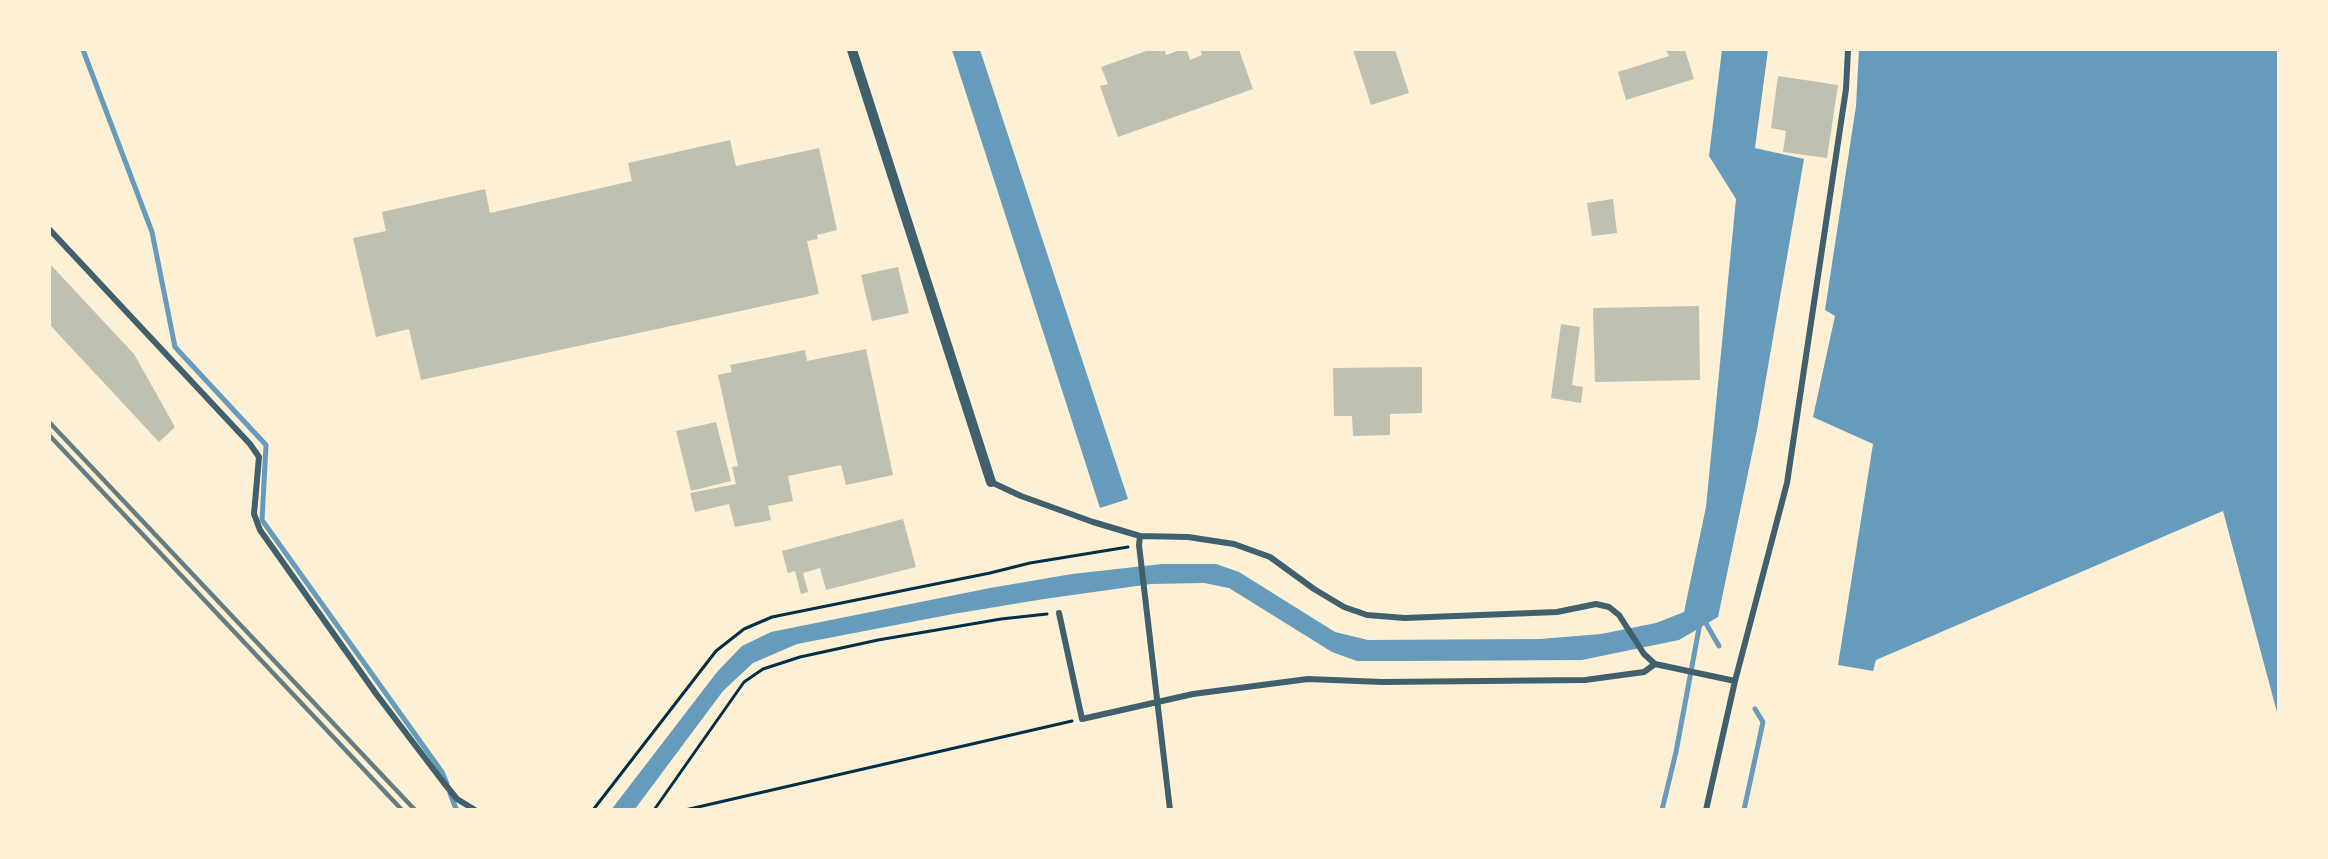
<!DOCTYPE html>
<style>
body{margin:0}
#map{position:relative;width:2328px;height:859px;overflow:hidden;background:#fdf0d5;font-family:Lato,sans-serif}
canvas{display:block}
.frame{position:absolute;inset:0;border:51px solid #fdf0d5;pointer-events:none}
</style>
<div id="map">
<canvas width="2328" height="859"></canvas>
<div class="frame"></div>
</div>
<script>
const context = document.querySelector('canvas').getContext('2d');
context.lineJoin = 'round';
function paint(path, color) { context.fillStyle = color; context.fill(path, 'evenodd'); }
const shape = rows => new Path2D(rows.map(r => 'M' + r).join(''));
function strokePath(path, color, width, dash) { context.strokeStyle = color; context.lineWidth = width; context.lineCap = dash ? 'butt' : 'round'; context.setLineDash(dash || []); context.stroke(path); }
paint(shape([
 [952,50,980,50,1128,499,1100,508],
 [1722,50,1768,50,1755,148,1804,159,1757,430,1718,617,1679,640,1582,660,1404,661,1357,661,1332,652,1229,588,1204,583,1151,584,1044,599,953,614,797,644,753,663,723,691,635,809,611,810,717,672,742,646,771,632,990,588,1072,574,1162,564,1216,564,1239,572,1335,632,1368,640,1540,639,1601,634,1656,623,1684,612,1706,507,1736,199,1709,156],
 [1859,50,2278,50,2278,716,2223,511,1876,660,1873,671,1838,665,1873,444,1813,417,1835,316,1825,310,1856,106]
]), '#669bbc');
strokePath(shape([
 [83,50,152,232,175,347,266,445,262,520,442,772,447,784],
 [1704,620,1719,646],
 [450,793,456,809,458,810],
 [1662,810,1676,752,1700,623],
 [1744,810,1763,722,1755,709]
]), '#669bbc', 5);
paint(shape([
 [1149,50,1165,50,1166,55,1180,50,1187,50,1190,60,1202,55,1200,50,1239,50,1253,89,1118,137,1100,86,1108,84,1101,67],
 [1353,50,1395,50,1409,93,1371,105],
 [1666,50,1685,50,1694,79,1626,100,1618,72,1669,56],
 [1778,76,1838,85,1827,158,1783,152,1786,131,1771,128],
 [730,140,736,166,819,148,837,230,817,235,818,239,807,241,819,294,421,380,409,329,376,337,353,238,386,231,382,212,485,189,490,213,632,181,628,163],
 [1613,199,1617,233,1592,236,1587,203],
 [50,264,134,354,175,427,159,442,50,325],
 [898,267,909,313,872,321,861,275],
 [1699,306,1700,380,1595,382,1593,308],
 [1561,324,1580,327,1572,385,1583,387,1581,403,1551,398],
 [866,349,893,475,846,485,841,465,788,476,793,501,768,506,771,520,735,527,729,504,695,512,690,493,736,484,732,467,738,466,718,375,732,372,730,365,805,350,807,361],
 [1422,367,1422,413,1390,414,1390,435,1353,436,1352,416,1334,416,1333,368],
 [716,422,731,481,691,491,676,431],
 [903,519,916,567,826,590,820,568,803,573,808,592,801,594,795,571,788,573,782,551]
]), '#bec0b2');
strokePath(shape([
 [593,810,716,651,744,629,772,617,990,573,1030,563,1128,547],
 [654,810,744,682,763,669,800,657,878,640,1001,619,1047,614],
 [685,810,1072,721]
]), '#003049', 3);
strokePath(shape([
 [50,230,250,444,259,457,254,514,260,530,377,695,444,783,457,799,475,810],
 [991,482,1021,496,1093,522,1140,536,1188,537,1234,544,1270,557,1314,589,1344,607,1367,615,1405,618,1557,612,1596,604,1609,607,1619,615,1644,654,1655,664,1735,681],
 [1140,536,1139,545,1170,810],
 [1059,613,1082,719,1193,694,1308,679,1382,682,1585,680,1644,672,1655,664],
 [1706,810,1735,681,1787,483,1846,89,1848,50]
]), '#3f606c', 6);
strokePath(shape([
 [852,50,991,482]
]), '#3f606c', 10);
strokePath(shape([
 [50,423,415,810],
 [50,436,402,810]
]), '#657d81', 4.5);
</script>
